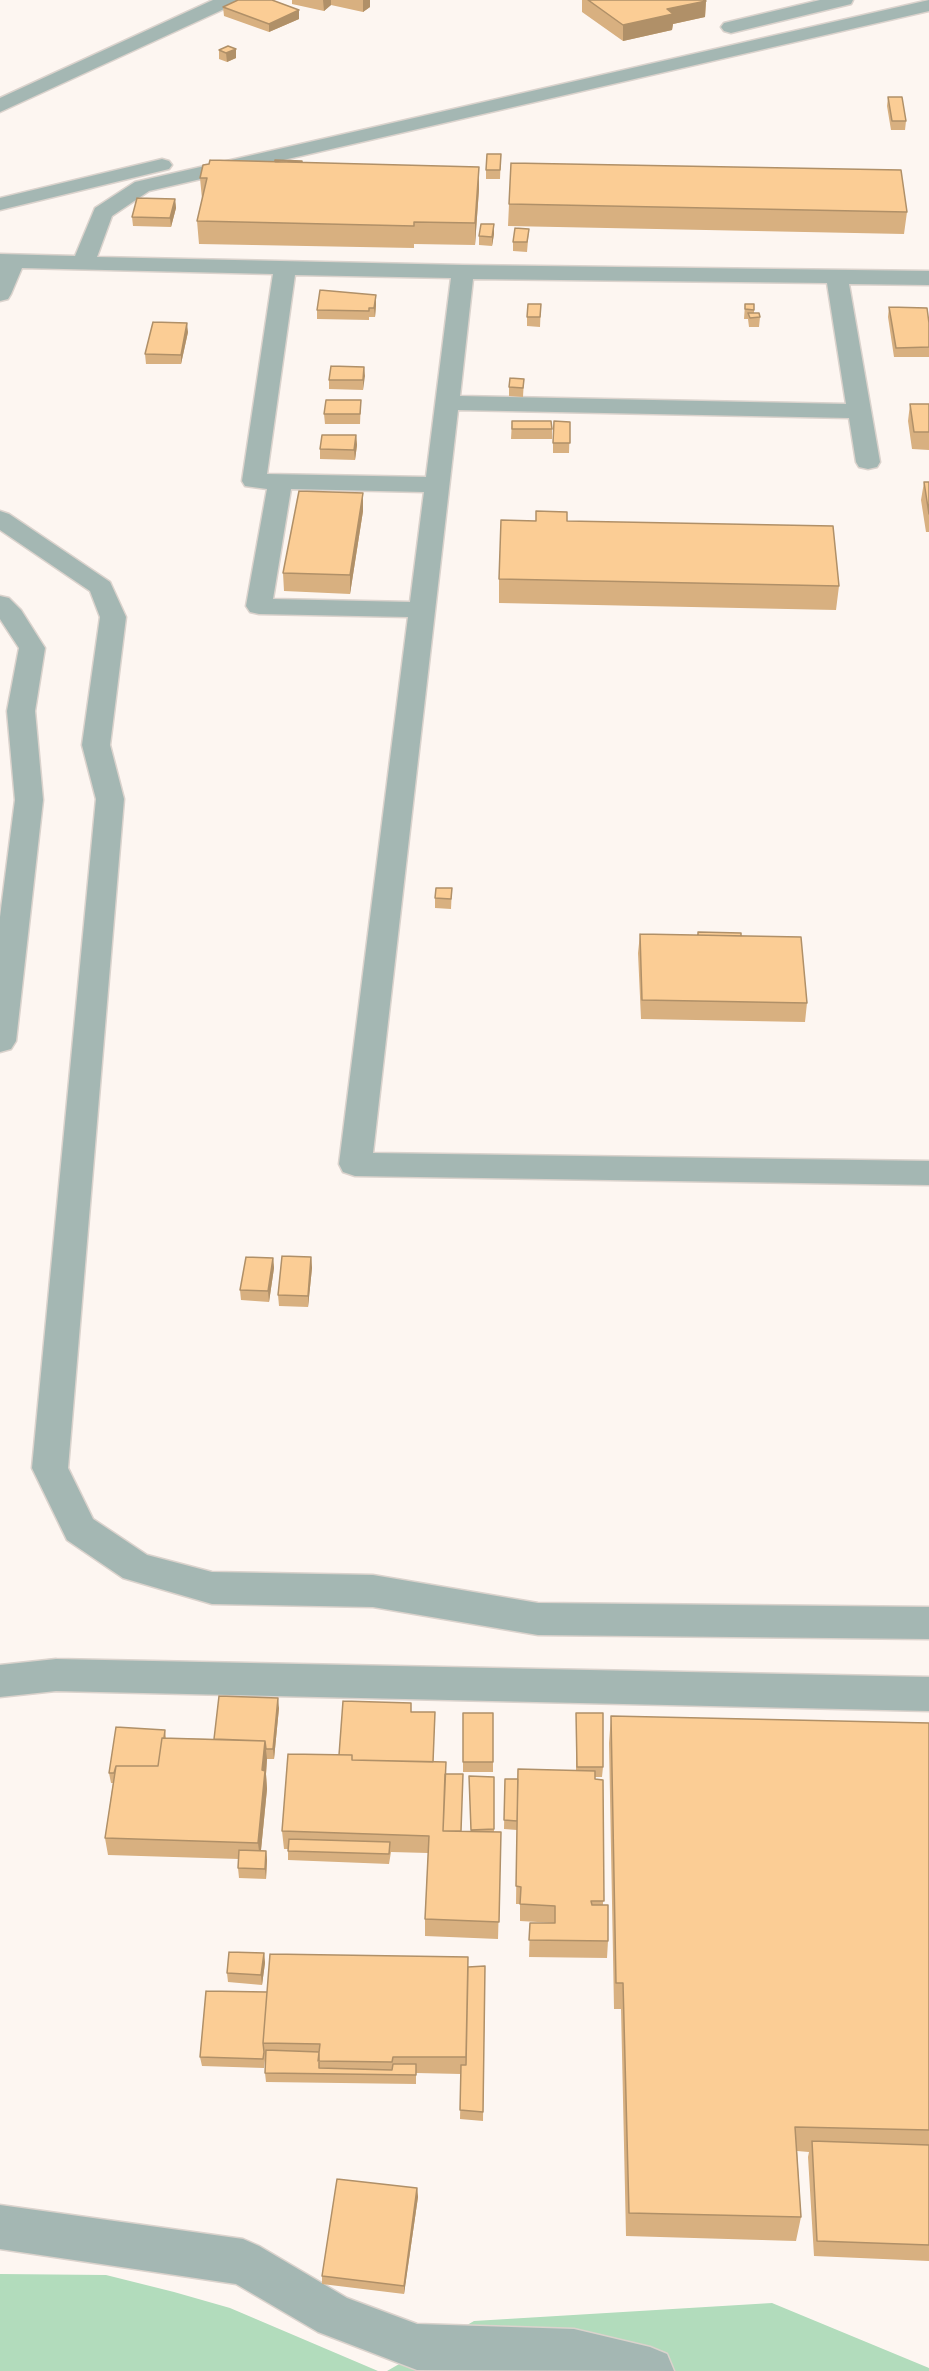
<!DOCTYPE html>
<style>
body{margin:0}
canvas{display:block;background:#fdf6f1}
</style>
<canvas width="929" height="2371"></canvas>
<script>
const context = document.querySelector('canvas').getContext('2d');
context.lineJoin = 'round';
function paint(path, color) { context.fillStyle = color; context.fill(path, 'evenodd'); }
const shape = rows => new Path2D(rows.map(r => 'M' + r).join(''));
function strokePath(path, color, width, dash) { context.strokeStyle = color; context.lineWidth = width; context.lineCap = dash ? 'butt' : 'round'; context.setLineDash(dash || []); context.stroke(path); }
paint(shape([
 [0,2274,106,2275,174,2292,230,2308,378,2371,0,2371],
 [772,2303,929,2368,929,2371,387,2371,474,2321]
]), '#b2dcbc');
const minor = shape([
 [213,0,237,0,235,4,0,112,0,98,213,0],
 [820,0,853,0,851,4,731,33,724,31,721,27,724,23,820,0],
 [929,0,929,11,149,191,112,216,97,257,463,265,929,271,929,285,849,284,880,462,877,467,868,469,859,467,856,462,849,418,458,410,373,1153,929,1161,929,1185,355,1176,343,1172,339,1164,408,617,259,614,250,612,246,606,267,489,245,486,242,481,273,274,22,268,11,294,8,299,0,301,0,254,75,256,95,208,135,182,929,0],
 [295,275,451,278,426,477,267,474,295,275],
 [473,279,827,283,846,404,460,396,473,279],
 [291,489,424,492,410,602,273,599,291,489],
 [162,159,169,161,172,165,169,169,0,210,0,198,162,159],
 [0,511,9,514,110,582,126,617,110,745,124,799,68,1468,93,1519,147,1555,212,1572,373,1575,538,1603,929,1607,929,1639,538,1635,373,1607,212,1604,123,1578,67,1540,32,1468,96,799,82,745,100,617,90,591,0,530,0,511],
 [0,596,9,598,21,610,45,648,35,711,43,800,16,1041,11,1049,0,1052,0,917,15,800,7,711,19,648,0,619,0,596],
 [56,1659,929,1677,929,1711,56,1691,0,1697,0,1665,56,1659],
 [0,2205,243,2239,259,2246,347,2298,417,2324,574,2329,650,2347,667,2354,674,2371,417,2370,318,2332,236,2284,0,2249,0,2205]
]);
strokePath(minor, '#dbd3cd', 3);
paint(minor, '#a4b7b3');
paint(shape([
 [292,0,370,0,370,7,363,12,331,5,324,11,292,4],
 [582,0,705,0,706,1,705,17,673,24,672,30,623,41,582,12],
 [223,7,299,19,269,32,224,16],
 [236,49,236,58,227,62,219,59,219,50],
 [888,97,906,121,905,130,891,130,887,106],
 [501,154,500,179,486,179,486,170],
 [302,162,479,189,475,245,414,244,414,248,199,244,197,221,202,199,200,178,209,164],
 [175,199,176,208,171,227,133,226,132,217],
 [509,204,907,212,904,234,508,226],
 [494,224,494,234,492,246,479,245,479,236],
 [529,229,527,252,513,251,513,242],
 [376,295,376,305,375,317,369,317,369,320,317,319,317,310],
 [541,304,540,327,527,326,527,317],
 [745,304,754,304,754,313,760,317,759,327,749,327,748,319,744,319],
 [889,307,929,323,929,357,894,357,888,317],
 [188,332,181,364,146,364,145,354],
 [364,367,363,390,329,389,329,380],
 [524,379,523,397,509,396,509,387],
 [361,400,360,424,325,424,324,414],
 [910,404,929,404,929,450,912,449,908,421],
 [512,421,552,429,552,439,511,439],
 [570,422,569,453,553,453,553,443],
 [356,435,357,445,355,460,320,459,320,449],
 [924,482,929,482,929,532,926,532,921,500],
 [363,493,363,511,350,594,284,591,283,573],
 [567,521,839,586,836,610,499,603,499,579],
 [452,888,451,909,435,908,435,898],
 [640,934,741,936,807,1003,805,1022,641,1019,638,953],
 [311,1257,312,1268,308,1307,279,1306,278,1295],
 [273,1258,274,1268,269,1302,241,1300,240,1290],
 [279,1708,274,1759,267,1759,266,1774,267,1789,261,1850,266,1851,267,1860,266,1879,239,1878,238,1868,239,1859,108,1855,105,1838,113,1783,111,1783,109,1773,165,1730,166,1738,214,1739],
 [411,1712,435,1712,433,1762,446,1774,461,1831,471,1832,469,1776,494,1777,494,1832,501,1832,498,1939,425,1936,425,1919,428,1853,391,1852,389,1864,288,1860,288,1849,284,1849,282,1831,339,1755],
 [463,1713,493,1713,493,1772,463,1772],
 [576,1713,603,1767,602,1777,595,1777,595,1779,603,1780,603,1905,608,1941,607,1958,529,1957,530,1923,555,1923,520,1921,520,1904,516,1904,517,1830,504,1829,505,1779,518,1779,576,1771],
 [611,1716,929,1723,929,2261,814,2256,808,2157,809,2152,797,2151,801,2217,796,2241,626,2236,621,2009,614,2009,609,1743],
 [264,1953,265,1963,262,1985,228,1982,227,1973],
 [485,1966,483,2121,460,2119,461,2074,416,2073,416,2084,266,2082,265,2073,266,2060,265,2060,264,2068,202,2066,200,2057,206,1991,467,2044],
 [417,2188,418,2197,404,2294,322,2284,322,2276]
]), '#d8b080');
paint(shape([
 [323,0,331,0,331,5,324,11],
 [363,0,370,0,370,7,363,12],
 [706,1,705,17,673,24,672,30,623,41,623,25,667,9],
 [299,10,299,19,269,32,269,24],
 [236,49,236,58,227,62,226,53],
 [479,167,479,189,475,245,475,223],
 [175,199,176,208,171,227,170,218],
 [494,224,494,234,492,246,492,237],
 [376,295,376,305,375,317,374,308],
 [187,323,188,332,181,364,181,355],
 [364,367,365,376,363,390,363,380],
 [356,435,357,445,355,460,354,450],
 [363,493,363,511,350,594,350,575],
 [311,1257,312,1268,308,1307,308,1296],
 [273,1258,274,1268,269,1302,268,1291],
 [278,1698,279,1708,274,1759,273,1749],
 [265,1741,267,1759,266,1774,267,1789,260,1860,258,1843,262,1770],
 [266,1851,267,1860,266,1879,265,1869],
 [264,1953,265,1963,262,1985,261,1975],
 [417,2188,418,2197,404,2294,404,2286]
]), '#b09068');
const building = shape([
 [238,0,272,0,299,10,269,24,223,7,238,0],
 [588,0,705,0,706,1,667,9,673,14,623,25,588,0],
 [228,46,236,49,226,53,219,50,228,46],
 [888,97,902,97,906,121,892,121,888,97],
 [487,154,501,154,500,170,486,170,487,154],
 [210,160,479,167,475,223,414,222,414,226,197,221,207,178,200,178,203,165,209,164,210,160],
 [275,160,302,161,302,162,275,162,275,160],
 [511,163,901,170,907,212,509,204,511,163],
 [137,198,175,199,170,218,132,217,137,198],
 [481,224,494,224,492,237,479,236,481,224],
 [515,228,529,229,527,242,513,242,515,228],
 [320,290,376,295,374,308,369,308,369,311,317,310,320,290],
 [528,304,541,304,540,317,527,317,528,304],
 [745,304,754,304,754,310,745,309,745,304],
 [889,307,927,308,929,323,929,347,896,348,889,307],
 [748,313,759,313,760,317,750,318,748,313],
 [153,322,187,323,181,355,145,354,153,322],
 [331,366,364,367,363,380,329,380,331,366],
 [510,378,524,379,523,388,509,387,510,378],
 [326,400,361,400,360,414,324,414,326,400],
 [910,404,929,404,929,432,914,432,910,404],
 [512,421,551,421,552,429,512,429,512,421],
 [554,421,570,422,570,443,553,443,554,421],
 [322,435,356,435,354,450,320,449,322,435],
 [924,482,929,482,929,514,924,482],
 [299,491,363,493,350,575,283,573,299,491],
 [536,511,567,512,567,521,833,526,839,586,499,579,501,520,536,521,536,511],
 [436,888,452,888,451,899,435,898,436,888],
 [698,932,741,933,741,936,698,935,698,932],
 [640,934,801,937,807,1003,642,1000,640,934],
 [282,1256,311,1257,308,1296,278,1295,282,1256],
 [246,1257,273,1258,268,1291,240,1290,246,1257],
 [219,1696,278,1698,273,1749,266,1749,265,1741,214,1739,219,1696],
 [343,1701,411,1703,411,1712,435,1712,433,1762,352,1760,352,1755,339,1755,343,1701],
 [463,1713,493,1713,493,1762,463,1762,463,1713],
 [576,1713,603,1713,603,1767,577,1767,576,1713],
 [611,1716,929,1723,929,2130,795,2127,801,2217,629,2213,623,1983,616,1983,611,1716],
 [116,1727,165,1730,164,1738,162,1738,158,1766,116,1766,114,1773,109,1773,116,1727],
 [162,1738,265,1741,262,1770,265,1771,258,1843,105,1838,116,1766,158,1766,162,1738],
 [288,1754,352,1755,352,1760,446,1762,443,1831,501,1832,499,1922,425,1919,429,1836,282,1831,288,1754],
 [518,1769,595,1771,595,1779,603,1780,604,1901,591,1901,592,1905,608,1905,608,1941,529,1940,530,1923,555,1923,555,1906,520,1904,521,1887,516,1886,518,1769],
 [445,1774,463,1774,461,1831,443,1831,445,1774],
 [469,1776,494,1777,494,1829,471,1830,469,1776],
 [505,1779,518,1779,517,1821,504,1820,505,1779],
 [289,1839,390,1842,389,1854,288,1851,289,1839],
 [239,1850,266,1851,265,1869,238,1868,239,1850],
 [229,1952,264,1953,261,1975,227,1973,229,1952],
 [270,1954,468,1957,466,2057,393,2057,392,2062,318,2061,320,2044,263,2043,270,1954],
 [485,1966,483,2112,460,2110,461,2065,466,2065,468,1967,485,1966],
 [206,1991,267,1992,263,2043,264,2052,263,2059,200,2057,206,1991],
 [266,2050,319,2052,319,2068,392,2070,393,2064,416,2064,416,2075,265,2073,266,2050],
 [812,2141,929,2145,929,2245,817,2241,812,2141],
 [337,2179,417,2188,404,2286,322,2276,337,2179]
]);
paint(building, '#fbcd95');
strokePath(building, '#b09068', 1.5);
</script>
